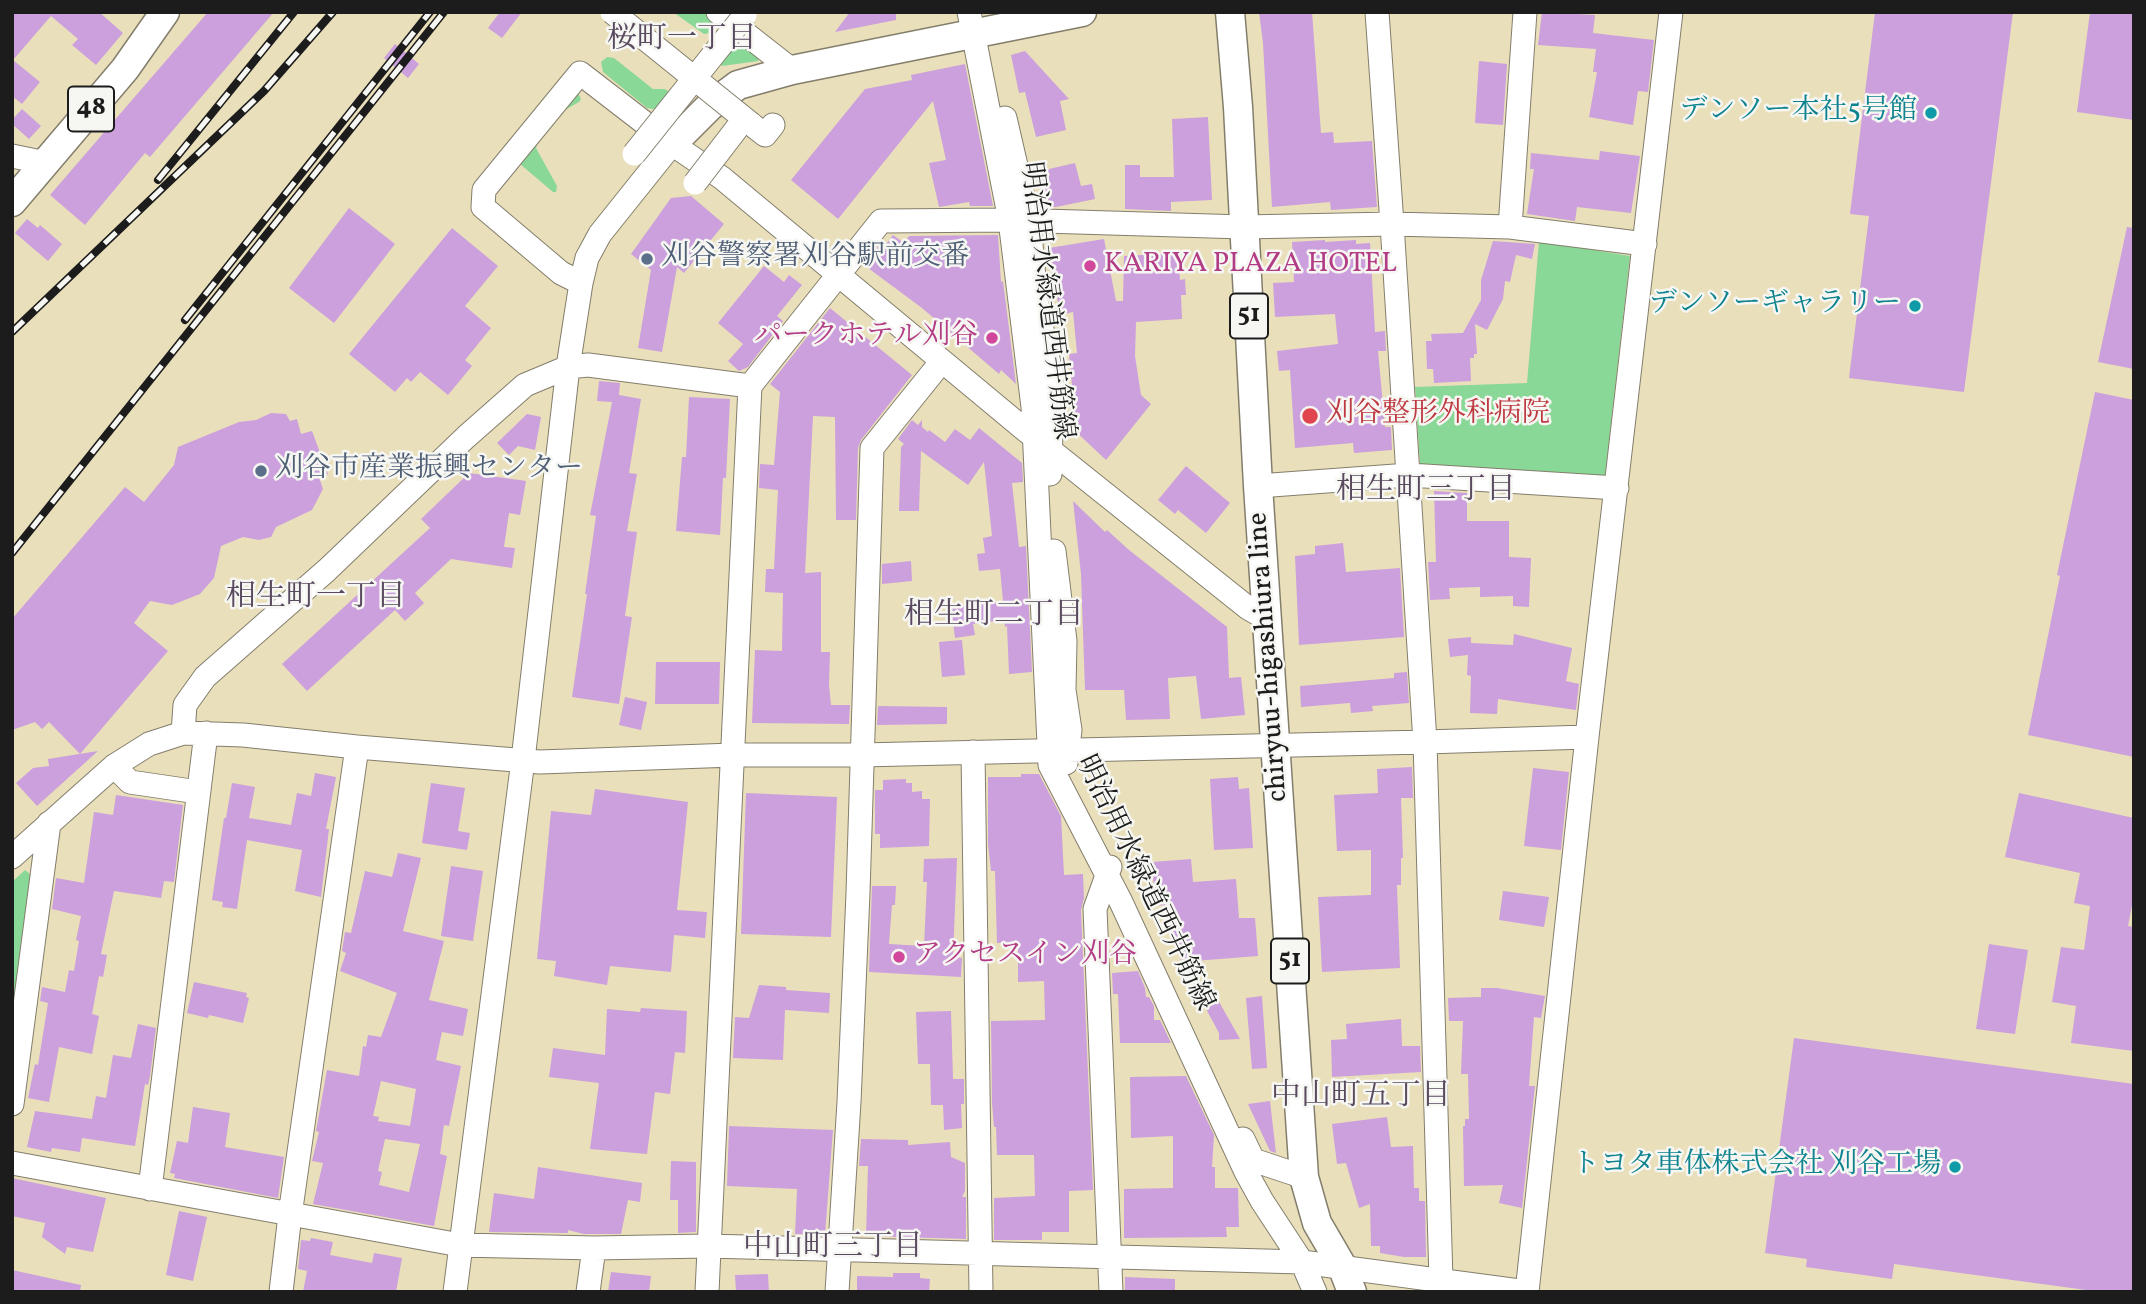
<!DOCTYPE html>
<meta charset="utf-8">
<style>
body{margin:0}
#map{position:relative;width:2146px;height:1304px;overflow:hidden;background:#eadfbb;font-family:Vollkorn,serif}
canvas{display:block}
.frame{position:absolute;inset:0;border:14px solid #1c1c1c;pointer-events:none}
</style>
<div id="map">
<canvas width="2146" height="1304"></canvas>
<div class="frame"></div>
</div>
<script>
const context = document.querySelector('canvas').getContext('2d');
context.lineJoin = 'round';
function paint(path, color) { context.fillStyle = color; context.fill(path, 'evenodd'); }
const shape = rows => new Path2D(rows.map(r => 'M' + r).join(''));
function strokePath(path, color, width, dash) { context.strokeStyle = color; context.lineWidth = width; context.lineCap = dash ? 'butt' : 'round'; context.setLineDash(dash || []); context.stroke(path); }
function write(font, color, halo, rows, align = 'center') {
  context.font = font + ' Vollkorn,"Noto Serif JP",serif'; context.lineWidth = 5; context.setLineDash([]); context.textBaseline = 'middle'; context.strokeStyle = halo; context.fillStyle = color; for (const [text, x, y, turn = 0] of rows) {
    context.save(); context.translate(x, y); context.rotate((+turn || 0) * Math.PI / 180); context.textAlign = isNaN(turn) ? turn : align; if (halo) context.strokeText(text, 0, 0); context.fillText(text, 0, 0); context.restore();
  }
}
paint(shape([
 [673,12,704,12,714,19,715,27,710,33,704,34],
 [736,42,743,44,759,58,758,61,722,66,718,62],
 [607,57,614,58,653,89,665,89,672,94,664,111,647,108,603,72,601,62],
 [578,93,581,99,579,102,565,110,537,144,536,148,557,186,556,192,553,192,520,164,574,94],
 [1539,241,1630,256,1605,476,1420,464,1415,387,1527,383],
 [25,870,35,878,12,1041,12,882]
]), '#8ad897');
paint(shape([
 [12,12,99,12,123,33,96,65,72,45,78,39,51,16,13,60,40,82,22,104,12,96],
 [208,12,274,12,150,157,145,153,85,225,50,195],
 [500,12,522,12,502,38,488,28],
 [850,12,896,12,896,20,835,32],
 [1259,12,1312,12,1321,133,1333,132,1334,143,1372,141,1377,207,1331,210,1330,202,1272,207,1263,43],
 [1542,12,1595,15,1593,33,1654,40,1648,92,1638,91,1633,125,1589,117,1597,72,1593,72,1596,49,1538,45],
 [1875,12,2013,12,1964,392,1849,378,1869,216,1850,214],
 [2090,12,2134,12,2134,120,2077,112],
 [395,44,419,64,408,78,384,58],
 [1025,51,1069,99,1060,101,1066,130,1036,137,1025,92,1019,93,1011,55],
 [1479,61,1507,64,1503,125,1475,123],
 [965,64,993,206,970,206,969,202,939,207,929,163,946,160,933,101,838,219,791,180,865,89,912,80,911,75],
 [22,109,41,126,29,139,12,124,12,120],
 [1208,117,1212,200,1171,202,1171,211,1125,209,1125,165,1140,165,1140,177,1174,177,1172,119],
 [1600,151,1640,156,1631,213,1577,207,1575,221,1527,214,1534,169,1530,169,1531,153,1599,160],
 [1075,163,1081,186,1092,184,1095,199,1056,207,1045,207,1036,172],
 [691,196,724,224,684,273,677,267,662,352,638,348,651,270,631,254,671,198],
 [349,208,395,244,334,323,289,288],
 [27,219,38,228,40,225,62,244,48,261,15,233],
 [2127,227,2134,228,2134,369,2098,362],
 [452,228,498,266,465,306,491,328,465,360,472,366,448,395,420,372,411,382,407,378,395,392,349,354],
 [893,235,904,243,909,236,998,235,1001,282,1003,281,1016,384,1001,370,999,374,922,308,864,265,883,240,887,243],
 [1104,239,1116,301,1123,301,1124,256,1178,253,1180,280,1185,279,1186,295,1181,295,1182,319,1136,322,1135,356,1141,395,1151,404,1106,460,1072,428,1068,385,1072,385,1069,354,1077,353,1073,312,1060,315,1049,248],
 [1325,240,1325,242,1356,240,1356,244,1370,243,1375,332,1385,331,1386,351,1378,351,1385,427,1391,427,1392,450,1354,453,1353,443,1295,448,1290,370,1279,371,1277,351,1338,344,1335,314,1275,317,1273,283,1294,282,1292,242],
 [1493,241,1535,244,1532,259,1516,255,1510,282,1505,281,1503,299,1487,330,1475,324,1477,354,1474,354,1474,358,1470,358,1471,381,1434,383,1433,369,1427,369,1426,341,1432,341,1431,334,1463,333,1481,300,1481,280],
 [764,266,784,282,789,275,802,285,777,316,783,321,748,367,739,371,728,361,743,344,718,323],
 [830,308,912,375,861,440,858,448,856,520,836,520,835,417,813,416,805,573,821,572,821,652,830,652,829,685,831,705,850,705,849,724,752,723,755,650,782,651,783,593,765,592,766,569,774,569,778,490,759,488,760,464,774,465,780,392,770,384],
 [599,381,620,383,619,395,641,399,629,473,637,474,627,531,637,532,625,616,632,617,619,704,572,697,587,594,585,594,596,516,590,515,612,402,597,401],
 [2095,392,2134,400,2134,757,2028,735,2060,576,2057,575],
 [689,397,730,399,726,478,723,478,720,535,676,531,682,457,686,457],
 [271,413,286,414,290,421,297,419,301,434,312,431,328,474,319,477,323,489,312,510,276,527,271,537,259,540,243,537,221,546,214,578,200,594,172,605,150,601,134,623,168,651,80,754,49,722,42,729,35,722,12,730,12,619,125,487,144,502,174,465,178,447,239,422,256,420],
 [527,414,541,417,535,450,518,446,509,455,497,443],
 [912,420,918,425,922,420,922,427,928,432,929,430,945,442,955,429,970,440,979,428,1022,463,1023,482,1012,483,1019,547,1026,546,1032,672,1009,674,1007,626,1005,627,1004,620,973,624,975,635,955,638,951,607,1003,601,1000,569,979,571,977,554,985,553,983,538,992,536,984,462,968,485,921,451,919,511,899,511,901,447,904,444,898,439],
 [1186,466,1230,503,1206,533,1178,510,1175,514,1158,500],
 [469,473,526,481,520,515,509,513,504,547,515,548,512,568,451,559,415,593,424,603,405,621,395,610,307,691,282,664,430,528,421,519],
 [1434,491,1467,493,1467,521,1509,521,1509,557,1531,558,1529,607,1513,606,1513,596,1480,597,1480,587,1449,588,1450,599,1430,600,1428,562,1436,562],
 [1073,501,1105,532,1107,530,1129,550,1227,627,1229,678,1241,677,1245,715,1201,719,1196,676,1168,678,1170,719,1126,720,1124,690,1085,690,1081,574],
 [1343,543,1346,572,1400,568,1404,637,1299,645,1295,556,1315,554,1315,546],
 [911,561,912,581,882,584,882,564],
 [1514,634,1572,648,1566,681,1579,684,1576,710,1498,699,1497,714,1470,713,1471,676,1467,675,1468,655,1450,657,1448,639,1471,637,1471,643,1513,645],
 [962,640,965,675,942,677,939,642],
 [656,662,720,662,719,704,655,704],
 [1407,672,1409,703,1372,706,1373,711,1351,713,1350,703,1301,707,1300,686,1394,678,1394,673],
 [625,697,647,702,641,730,619,725],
 [878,706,947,707,947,724,877,725],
 [98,751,37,806,16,783,33,768,49,766,48,759],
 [1412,767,1413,798,1401,798,1403,858,1401,858,1401,885,1397,885,1400,968,1322,972,1318,897,1371,895,1371,850,1337,851,1334,795,1378,793,1377,769],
 [1533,768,1569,772,1561,850,1524,846],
 [315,773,336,777,326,829,329,829,321,897,295,891,302,850,247,840,237,909,222,907,223,902,212,900,224,818,226,818,232,783,255,787,249,818,291,825,297,793,311,796],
 [1021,774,1039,774,1061,816,1064,875,1083,874,1084,898,1081,910,1093,1190,1069,1191,1069,1232,1042,1232,1042,1240,994,1240,994,1198,1035,1196,1034,1155,997,1155,996,1127,994,1127,992,1103,991,1021,1045,1020,1044,981,1018,982,1018,942,997,943,995,871,991,871,988,844,988,777,1021,777],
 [1238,777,1239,789,1249,788,1253,848,1214,850,1210,779],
 [906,779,906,783,912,783,912,792,922,791,922,799,930,799,929,846,880,848,880,834,875,834,875,790,883,790,883,780],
 [431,783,465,788,458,831,470,833,467,850,422,843],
 [595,789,688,802,677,910,707,912,705,938,674,935,671,972,610,966,607,985,554,976,556,961,537,959,551,811,591,815],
 [746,793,837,797,831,937,741,934],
 [2019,793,2134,818,2134,895,2128,926,2134,927,2134,1051,2071,1043,2076,1006,2052,1002,2061,947,2084,950,2090,906,2074,903,2080,873,2005,857],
 [116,795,183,805,174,882,164,881,161,898,114,891,101,954,107,955,103,977,99,976,92,1014,99,1016,92,1054,59,1047,49,1102,28,1098,35,1064,38,1065,48,1003,40,1001,42,987,65,992,69,970,74,971,79,941,76,940,81,916,52,909,56,878,84,883,94,812,113,815],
 [398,853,421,858,403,931,444,941,429,1000,468,1009,463,1036,442,1032,436,1060,461,1066,449,1126,444,1125,440,1154,447,1156,434,1226,313,1204,323,1163,312,1161,319,1132,316,1131,327,1070,359,1076,363,1046,366,1047,368,1035,381,1037,397,993,340,971,346,953,342,951,345,932,351,933,365,871,392,877],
 [381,1081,416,1089,410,1126,378,1121,379,1117,373,1116],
 [385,1139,420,1144,409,1192,379,1185,382,1172,378,1171],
 [957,858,953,957,962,958,961,977,869,972,872,886,896,886,895,905,892,905,889,944,924,946,927,882,923,882,924,859],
 [1191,859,1193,882,1236,879,1239,918,1255,918,1258,956,1182,962,1167,930,1165,905,1155,906,1152,862],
 [451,866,483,871,473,941,441,936],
 [1503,891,1549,897,1544,927,1499,920],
 [1989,944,2028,950,2015,1034,1976,1029],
 [1138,971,1145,988,1146,997,1149,997,1154,1006,1154,1020,1160,1020,1171,1043,1120,1043,1118,994,1113,994,1112,973],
 [194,982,247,993,246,997,249,998,243,1023,209,1015,208,1018,187,1013],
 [759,985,786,987,786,990,830,993,829,1013,785,1010,783,1060,733,1058,735,1017,749,1018],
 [1481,988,1497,988,1545,996,1541,1018,1534,1017,1529,1086,1535,1086,1522,1208,1499,1203,1503,1185,1464,1186,1463,1126,1465,1126,1465,1119,1469,1119,1468,1074,1461,1074,1463,1021,1449,1021,1448,998,1481,997],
 [1262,996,1267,1068,1252,1069,1246,998],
 [1218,1000,1240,1039,1219,1040,1219,1033,1205,1007],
 [641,1008,687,1011,685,1053,675,1052,670,1094,655,1092,647,1154,590,1149,599,1083,549,1077,553,1048,605,1055,607,1009,640,1012],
 [951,1011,953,1079,964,1079,964,1104,961,1104,962,1128,944,1130,943,1105,931,1105,930,1064,918,1064,916,1012],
 [1401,1019,1402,1046,1420,1046,1421,1072,1332,1077,1331,1040,1347,1039,1346,1024],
 [138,1024,156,1028,150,1076,148,1085,145,1084,135,1146,82,1138,80,1152,52,1148,51,1152,27,1147,35,1111,92,1119,96,1096,106,1098,113,1055,131,1058],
 [1794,1038,2134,1084,2134,1292,2101,1292,1894,1264,1892,1279,1806,1267,1807,1259,1765,1253],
 [1186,1076,1214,1135,1212,1167,1215,1167,1215,1188,1238,1188,1239,1227,1226,1227,1227,1237,1124,1238,1124,1189,1173,1188,1173,1136,1131,1138,1130,1077],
 [1270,1101,1276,1153,1270,1151,1248,1104],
 [193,1107,230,1113,225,1147,284,1157,278,1198,174,1178,175,1174,170,1173,177,1141,188,1143],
 [1387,1117,1391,1147,1413,1146,1414,1188,1419,1188,1419,1201,1425,1201,1426,1257,1404,1257,1380,1253,1380,1246,1371,1246,1370,1204,1359,1208,1346,1163,1337,1164,1332,1124],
 [729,1126,833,1130,825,1235,795,1234,797,1189,727,1186],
 [861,1139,908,1140,908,1145,950,1142,951,1157,965,1163,965,1191,962,1197,966,1197,966,1239,866,1236,868,1166,859,1166],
 [671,1161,696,1162,696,1232,678,1233,678,1200,670,1200],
 [538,1167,642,1183,640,1202,628,1200,621,1234,584,1234,568,1230,568,1233,489,1232,494,1193,534,1199],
 [12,1178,106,1198,93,1252,67,1247,65,1254,42,1237,45,1223,12,1216],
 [179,1211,207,1217,193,1281,166,1275],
 [311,1238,333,1242,330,1255,372,1263,374,1253,402,1258,396,1292,303,1292,307,1271,298,1269,301,1240,310,1241],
 [12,1270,81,1285,80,1292,12,1292],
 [611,1272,651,1276,649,1292,608,1292],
 [893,1273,920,1273,920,1278,930,1279,929,1292,857,1292,857,1276,893,1277],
 [768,1274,769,1292,736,1292,735,1275],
 [1125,1277,1175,1279,1175,1292,1125,1292]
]), '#cba0dc');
const minor = shape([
 [718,12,792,70],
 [969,12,1010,220,1033,407,1050,765,1121,902,1246,1172,1262,1201,1302,1262,1315,1292],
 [1005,118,1029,222,1036,300,1052,378,1050,474],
 [751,124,765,135,773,125],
 [12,156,46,163],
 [1510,227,1645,244],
 [581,283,561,273,483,207,484,190,580,73,672,144,722,178,1024,429,1248,608,1267,619],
 [1258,486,1409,475,1617,488],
 [1054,551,1065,641,1064,690,1070,730,1066,763],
 [183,733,185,705,205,677,327,570,466,437,525,385,568,367,588,365,750,386],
 [973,752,981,1292],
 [114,766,130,782,198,792],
 [12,857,114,766,149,744,183,733,243,735,357,747,540,762,733,755,861,755,1425,742,1587,737],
 [1110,867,1095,909,1111,1292],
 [12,1104,49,823],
 [1243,1139,1253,1160,1304,1177],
 [12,1163,460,1245,594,1248,708,1246,1302,1262,1527,1292],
 [150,1189,206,733],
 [1441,1280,1425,742,1392,224,1510,227,1525,12],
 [281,1292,290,1215,357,747],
 [455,1292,523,760,568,367,581,283,587,258,600,234,672,144],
 [588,1292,594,1248],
 [707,1292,750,386,881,221,1010,220,1244,227,1392,224,1377,12],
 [837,1292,849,1102,858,893,872,448,942,361],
 [1527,1292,1587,737,1671,12]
]);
const major = shape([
 [1230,12,1238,107,1258,486,1304,1177,1317,1223,1342,1266,1352,1292],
 [672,144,710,106,738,85,792,70,1082,12],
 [12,202,125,69,165,12]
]);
strokePath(minor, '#837e6c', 25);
strokePath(major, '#837e6c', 31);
strokePath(minor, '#fff', 23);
strokePath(major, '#fff', 28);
const rail = shape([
 [158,180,294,12],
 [185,320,430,12],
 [12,332,264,91,333,12],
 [12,553,444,12]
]);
strokePath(rail, '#1c1c1c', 8);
strokePath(rail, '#f6f6f2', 5, [16]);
const minorBridge = shape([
 [612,12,751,124],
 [634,154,745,15],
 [695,183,744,119]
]);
strokePath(minorBridge, '#837e6c', 25, []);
strokePath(minorBridge, '#fff', 23);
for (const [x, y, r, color] of [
 [1931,113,7,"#0f9aa8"],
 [647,259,7,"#5c6f8a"],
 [1090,266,7,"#d1479c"],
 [1915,306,7,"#0f9aa8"],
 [992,338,7,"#d1479c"],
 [1310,416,9,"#e0444e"],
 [261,471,7,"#5c6f8a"],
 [899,957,7,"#d1479c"],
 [1955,1167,7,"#0f9aa8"]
]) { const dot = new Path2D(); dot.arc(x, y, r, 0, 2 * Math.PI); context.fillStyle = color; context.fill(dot); strokePath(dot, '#f6f6f2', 2.5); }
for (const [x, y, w] of [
 [91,109,46],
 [1249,316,38],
 [1290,961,38]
]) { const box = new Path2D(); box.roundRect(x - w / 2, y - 22.5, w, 45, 5); context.fillStyle = '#f6f6f2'; context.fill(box); strokePath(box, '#1c1c1c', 2); }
write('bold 26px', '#1c1c1c', null, [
 ["48",91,109],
 ["51",1249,316],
 ["51",1290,961]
]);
write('28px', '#0d838f', '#f6f6f2', [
 ["デンソー本社5号館",1917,113],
 ["デンソーギャラリー",1901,306],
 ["トヨタ車体株式会社 刈谷工場",1941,1167]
], 'right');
write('28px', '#4e5e75', '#f6f6f2', [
 ["刈谷警察署刈谷駅前交番",661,259],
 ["刈谷市産業振興センター",275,471]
], 'left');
write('28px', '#b23c85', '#f6f6f2', [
 ["KARIYA PLAZA HOTEL",1104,266],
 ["パークホテル刈谷",978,338,"right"],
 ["アクセスイン刈谷",913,957]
], 'left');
write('28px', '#1c1c1c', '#f6f6f2', [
 ["明治用水緑道西井筋線",1045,301,83],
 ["chiryuu-higashiura line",1270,657,-94],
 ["明治用水緑道西井筋線",1143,884,64]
]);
write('28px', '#be3a42', '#f6f6f2', [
 ["刈谷整形外科病院",1326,416]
], 'left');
write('30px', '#594a5f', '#f6f6f2', [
 ["桜町一丁目",682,41],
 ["相生町三丁目",1426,492],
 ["相生町一丁目",316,599],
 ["相生町二丁目",994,617],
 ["中山町五丁目",1361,1098],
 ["中山町三丁目",833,1249]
]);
</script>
